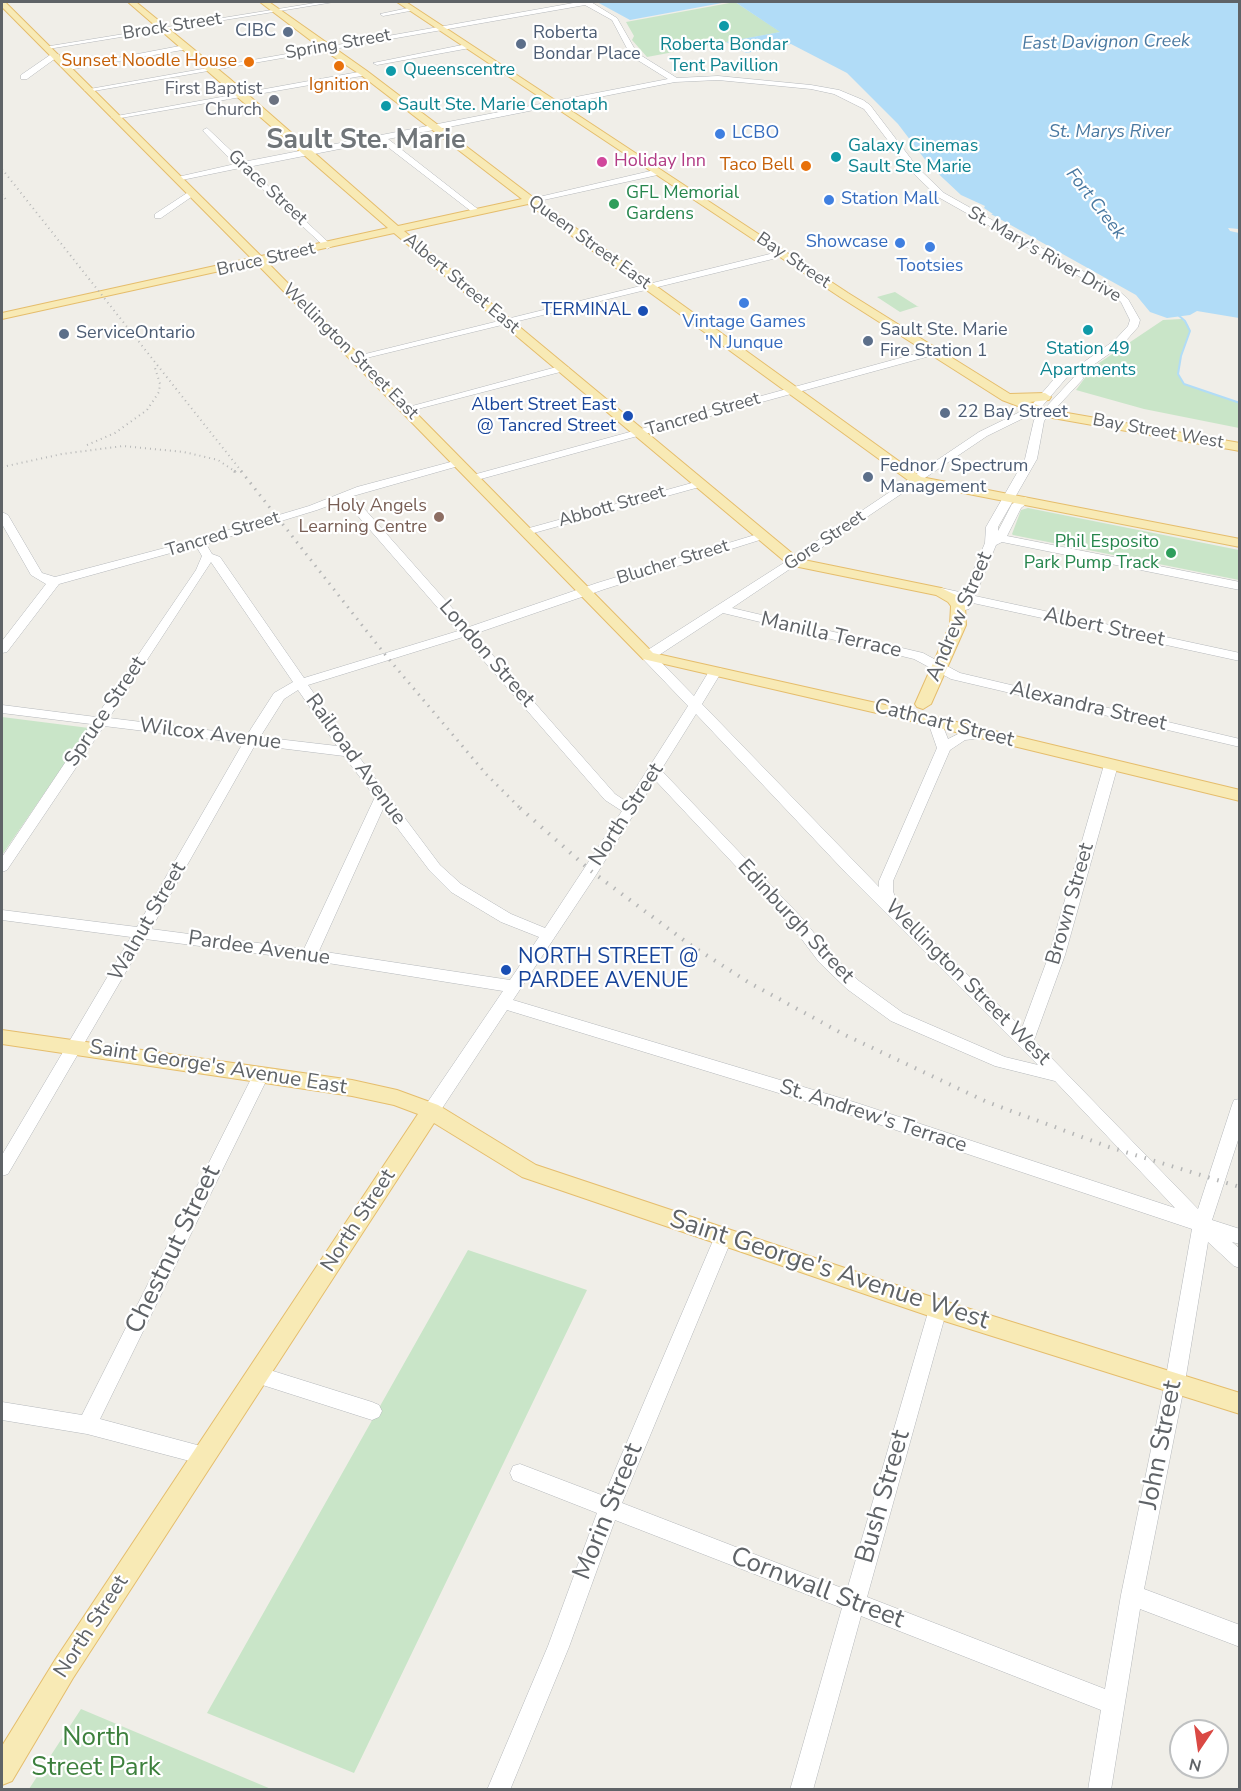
<!DOCTYPE html>
<style>
body{margin:0}
#map{position:relative;width:1241px;height:1791px;overflow:hidden;background:#f0eee8;font-family:"Nunito Sans",sans-serif}
canvas{display:block}
.frame{position:absolute;inset:0;border:3px solid #5f6367;pointer-events:none}
.north{position:absolute;left:1169px;top:1719px;width:60px;height:60px;box-sizing:border-box;background:#fff;border:2px solid #bfc1c2;border-radius:50%;rotate:193deg;font-size:16px;font-weight:700;line-height:24px;text-align:center;color:#5f6367}
.north::after{content:'';display:block;margin:auto;width:21px;height:27px;background:#da4944;clip-path:polygon(50% 0,100% 100%,50% 72%,0 100%)}
</style>
<div id="map">
<canvas width="1241" height="1791"></canvas>
<div class="frame"></div>
<div class="north">N</div>
</div>
<script>
const context = document.querySelector('canvas').getContext('2d');
context.lineJoin = 'round';
function paint(path, color) { context.fillStyle = color; context.fill(path, 'evenodd'); }
const shape = rows => new Path2D(rows.map(r => 'M' + r).join(''));
function strokePath(path, color, width, dash) { context.strokeStyle = color; context.lineWidth = width; context.lineCap = dash ? 'butt' : 'round'; context.setLineDash(dash || []); context.stroke(path); }
function write(font, color, halo, rows, align = 'center') {
  context.font = font + ' "Nunito Sans",sans-serif'; context.lineWidth = 4.5; context.setLineDash([]); context.textBaseline = 'middle'; context.strokeStyle = halo; context.fillStyle = color; for (const [text, x, y, turn = 0] of rows) {
    context.save(); context.translate(x, y); context.rotate((+turn || 0) * Math.PI / 180); context.textAlign = isNaN(turn) ? turn : align; if (halo) context.strokeText(text, 0, 0); context.fillText(text, 0, 0); context.restore();
  }
}
paint(shape([
 [735,2,781,32,647,57,632,40,634,36,626,22],
 [895,292,917,306,919,306,900,312,877,297],
 [1182,319,1188,325,1190,331,1181,356,1178,374,1184,384,1239,403,1239,428,1144,409,1076,390,1093,367,1163,320],
 [1028,508,1239,550,1239,580,1013,535,1012,534,1021,510],
 [2,717,89,728,2,855],
 [468,1250,587,1290,354,1773,207,1713],
 [81,1709,271,1789,29,1789]
]), '#c9e5c8');
paint(shape([
 [597,2,719,2,722,3,630,20],
 [735,2,1239,2,1239,229,1228,228,1230,231,1239,233,1239,318,1197,311,1190,315,1167,318,1150,312,1136,295,991,214,993,214,984,208,985,206,961,195,930,166,898,124,847,73,791,44,746,53,726,42,780,32]
]), '#b1dcf7');
strokePath(shape([
 [1177,314,1185,321,1190,331,1181,356,1178,374,1184,384,1240,403]
]), '#b1dcf7', 2);
const minor = shape([
 [321,2,334,2,48,49,44,47,321,2],
 [579,2,591,2,617,18,637,53,677,78,718,76,811,85,839,90,863,100,870,105,918,168,944,193,1120,292,1128,299,1140,320,1138,327,1123,344,1082,373,1083,379,1044,421,1037,459,998,527,998,531,1012,504,1025,497,1031,500,1021,508,1007,536,1240,582,1240,590,1002,542,996,545,975,596,1240,653,1240,661,973,603,969,609,965,610,959,606,961,600,937,595,937,589,941,588,964,593,985,543,986,527,1025,459,1034,420,1074,377,1068,376,1038,411,987,436,732,608,923,653,960,673,1240,739,1240,747,951,679,914,659,723,613,656,657,694,696,711,668,721,668,722,671,702,704,879,887,879,881,937,748,928,722,930,719,940,719,948,739,962,732,991,731,993,734,991,737,965,740,950,750,893,881,893,891,898,907,1022,1028,1049,955,1104,765,1111,761,1118,765,1065,955,1034,1040,1198,1209,1232,1105,1234,1100,1240,1099,1240,1134,1212,1220,1240,1229,1240,1244,1232,1242,1240,1249,1240,1268,1234,1266,1208,1242,1185,1382,1144,1589,1240,1625,1240,1647,1140,1609,1111,1790,1088,1790,1101,1710,861,1616,813,1790,790,1790,842,1608,615,1520,569,1647,510,1790,487,1790,548,1646,597,1513,513,1480,510,1473,513,1466,520,1464,604,1496,715,1236,718,1231,724,1229,730,1231,733,1236,622,1503,847,1590,929,1309,931,1303,938,1301,945,1303,947,1309,867,1597,1105,1689,1121,1595,1165,1382,1192,1229,854,1116,507,1010,437,1116,431,1118,425,1116,423,1111,425,1106,503,991,309,960,145,939,8,1174,2,1176,2,1155,131,937,2,920,2,910,137,927,243,743,104,726,7,870,2,872,2,857,91,724,2,713,2,705,96,717,196,570,202,556,196,546,59,584,7,652,2,653,2,641,46,584,31,575,2,524,2,512,8,515,42,573,55,577,195,540,309,506,357,487,458,460,464,463,462,465,353,496,469,627,597,583,758,534,766,534,766,538,605,589,474,634,615,794,627,802,688,706,643,659,642,656,643,653,790,559,979,432,1030,407,1061,371,1074,369,1115,340,1128,326,1130,320,1121,302,1114,296,938,197,912,172,864,109,834,94,811,89,718,80,675,82,388,139,479,210,480,212,476,215,380,141,248,167,330,244,332,246,327,249,240,168,177,181,173,178,235,164,204,132,203,130,207,128,243,162,668,79,631,56,612,20,585,5,88,92,84,90,579,2],
 [344,500,458,631,304,678,220,557,212,554,206,544,317,510,344,500],
 [211,562,293,682,274,693,247,735,109,718,211,562],
 [463,637,605,800,622,811,545,928,511,914,461,884,440,865,353,749,308,685,463,637],
 [298,690,337,746,260,737,284,699,298,690],
 [696,714,847,874,1038,1065,1005,1057,903,1013,859,981,831,954,801,917,661,770,696,714],
 [255,745,344,756,375,797,304,949,151,929,255,745],
 [655,780,791,925,819,962,847,989,891,1021,995,1066,1055,1081,1175,1208,857,1103,513,1000,596,875,655,780],
 [383,809,430,871,451,892,501,922,539,937,510,980,319,951,383,809],
 [413,7,415,10,383,16,380,14,413,7],
 [467,44,470,48,377,65,373,63,467,44],
 [185,45,188,49,68,70,64,68,185,45],
 [53,53,60,55,27,79,21,79,21,75,53,53],
 [364,71,367,71,367,75,115,119,111,117,364,71],
 [659,169,663,172,662,174,530,203,526,200,659,169],
 [190,191,197,193,161,218,155,218,155,214,190,191],
 [782,251,787,254,785,256,354,361,349,358,782,251],
 [933,349,938,352,937,354,477,480,473,481,467,478,469,476,933,349],
 [564,365,569,368,568,370,406,412,401,409,564,365],
 [699,481,705,484,703,486,530,534,526,536,520,532,522,530,699,481],
 [261,1069,267,1071,269,1075,100,1419,212,1449,215,1456,212,1463,205,1465,87,1434,2,1420,2,1402,82,1415,253,1075,255,1071,261,1069],
 [257,1366,372,1402,379,1405,382,1411,379,1417,372,1420,250,1381,247,1375,250,1369,257,1366]
]);
const major = shape([
 [2,2,5,2,261,256,388,228,128,2,136,2,230,79,398,226,522,199,361,75,322,49,260,2,269,2,367,71,534,198,921,477,1240,539,1240,547,912,483,528,204,404,231,799,559,941,588,958,596,965,606,966,625,931,704,923,709,917,707,915,704,950,625,951,606,948,602,936,595,789,565,394,233,266,261,653,653,894,707,1240,790,1240,801,894,717,643,659,256,263,2,319,2,313,251,258,2,7,2,2],
 [397,2,406,2,848,293,1010,394,1045,393,1051,397,1049,400,1030,402,1050,410,1240,443,1240,451,1047,417,1002,400,840,297,397,2],
 [2,1030,352,1080,397,1090,438,1105,536,1165,938,1299,1240,1393,1240,1414,938,1319,522,1177,434,1123,73,1678,12,1781,2,1785,2,1746,55,1660,418,1114,394,1105,352,1096,2,1044,2,1030]
]);
strokePath(minor, '#b5b8bb', 1);
strokePath(major, '#e5bd6c', 2);
paint(minor, '#fff');
paint(major, '#f8eab5');
strokePath(shape([
 [2,169,242,472],
 [2,194,7,201],
 [87,445,115,433,147,410,159,392,160,384,155,368],
 [2,467,62,454,123,446,184,452,218,460,236,472]
]), '#b6b7b7', 2, [1, 4]);
strokePath(shape([
 [234,471,237,473],
 [241,471,387,657,486,774,522,810]
]), '#b6b7b7', 3, [1.5, 6]);
strokePath(shape([
 [520,808,591,871,689,944,748,982,845,1035,987,1102,1109,1147,1240,1187]
]), '#b6b7b7', 4, [1.5, 8]);
for (const [x, y, r, color] of [
 [724,26,6,"#0f9aa8"],
 [288,32,6,"#5c6f8a"],
 [521,44,6,"#5c6f8a"],
 [249,62,6,"#e8710a"],
 [339,66,6,"#e8710a"],
 [391,71,6,"#0f9aa8"],
 [274,100,6,"#6b7280"],
 [386,106,6,"#0f9aa8"],
 [720,134,6,"#3f7fe0"],
 [836,157,6,"#0f9aa8"],
 [602,162,6,"#d1479c"],
 [806,166,6,"#e8710a"],
 [829,200,6,"#3f7fe0"],
 [614,204,6,"#2e9e5b"],
 [900,243,6,"#3f7fe0"],
 [930,247,6,"#3f7fe0"],
 [744,303,6,"#3f7fe0"],
 [643,311,6,"#1a4fb4"],
 [1088,330,6,"#0f9aa8"],
 [64,334,6,"#5c6f8a"],
 [868,341,6,"#5c6f8a"],
 [945,413,6,"#5c6f8a"],
 [628,416,6,"#1a4fb4"],
 [868,477,6,"#5c6f8a"],
 [439,517,6,"#8d6e63"],
 [1171,553,6,"#2e9e5b"],
 [506,970,6,"#1a4fb4"]
]) { const dot = new Path2D(); dot.arc(x, y, r, 0, 2 * Math.PI); context.fillStyle = color; context.fill(dot); strokePath(dot, '#fff', 2); }
write('18px', '#5f6367', '#fff', [
 ["Brock Street",172,27,-9],
 ["Spring Street",338,45,-10],
 ["Grace Street",267,188,43],
 ["Queen Street East",589,243,36],
 ["St. Mary's River Drive",1044,255,30],
 ["Bruce Street",266,260,-13],
 ["Bay Street",793,261,34],
 ["Albert Street East",461,284,40],
 ["Wellington Street East",350,352,45],
 ["Tancred Street",703,415,-16],
 ["Bay Street West",1158,432,10],
 ["Abbott Street",612,507,-16],
 ["Tancred Street",223,535,-17],
 ["Gore Street",825,541,-34],
 ["Blucher Street",673,563,-17]
]);
write('18px', '#4e5e75', '#fff', [
 ["CIBC",276,32,"right"],
 ["Roberta",533,34],
 ["Bondar Place",533,55],
 ["Sault Ste. Marie",880,331],
 ["Fire Station 1",880,352],
 ["ServiceOntario",76,334],
 ["22 Bay Street",957,413],
 ["Fednor / Spectrum",880,467],
 ["Management",880,488]
], 'left');
write('italic 18px', '#4a79a1', '#fff', [
 ["East Davignon Creek",1106,43,-1],
 ["St. Marys River",1110,133],
 ["Fort Creek",1095,204,52]
]);
write('18px', '#0d838f', '#fff', [
 ["Roberta Bondar",724,46,"center"],
 ["Tent Pavillion",724,67,"center"],
 ["Queenscentre",403,71],
 ["Sault Ste. Marie Cenotaph",398,106],
 ["Galaxy Cinemas",848,147],
 ["Sault Ste Marie",848,168],
 ["Station 49",1088,350,"center"],
 ["Apartments",1088,371,"center"]
], 'left');
write('18px', '#c56008', '#fff', [
 ["Sunset Noodle House",237,62],
 ["Ignition",339,86,"center"],
 ["Taco Bell",794,166]
], 'right');
write('18px', '#5b616d', '#fff', [
 ["First Baptist",262,90],
 ["Church",262,111]
], 'right');
write('18px', '#366cbe', '#fff', [
 ["LCBO",732,134],
 ["Station Mall",841,200],
 ["Showcase",888,243,"right"],
 ["Tootsies",930,267,"center"],
 ["Vintage Games",744,323,"center"],
 ["'N Junque",744,344,"center"]
], 'left');
write('18px', '#b23c85', '#fff', [
 ["Holiday Inn",614,162]
], 'left');
write('18px', '#27864d', '#fff', [
 ["GFL Memorial",626,194],
 ["Gardens",626,215],
 ["Phil Esposito",1159,543,"right"],
 ["Park Pump Track",1159,564,"right"]
], 'left');
write('18px', '#164399', '#fff', [
 ["TERMINAL",631,311],
 ["Albert Street East",616,406],
 ["@ Tancred Street",616,427]
], 'right');
write('18px', '#785e54', '#fff', [
 ["Holy Angels",427,507],
 ["Learning Centre",427,528]
], 'right');
write('21px', '#5f6367', '#fff', [
 ["Andrew Street",960,617,-67],
 ["Albert Street",1104,628,12],
 ["Manilla Terrace",831,636,13],
 ["London Street",486,654,49],
 ["Alexandra Street",1088,707,13],
 ["Spruce Street",106,712,-56],
 ["Cathcart Street",944,724,14],
 ["Wilcox Avenue",210,735,7],
 ["Railroad Avenue",355,760,54],
 ["North Street",627,815,-57],
 ["Brown Street",1071,904,-74],
 ["Walnut Street",148,922,-60],
 ["Edinburgh Street",795,922,47],
 ["Pardee Avenue",259,949,8],
 ["Wellington Street West",967,983,45],
 ["Saint George's Avenue East",218,1068,9],
 ["St. Andrew's Terrace",873,1117,18],
 ["North Street",359,1221,-57],
 ["North Street",92,1627,-57]
]);
write('21px', '#164399', '#fff', [
 ["NORTH STREET @",518,958],
 ["PARDEE AVENUE",518,982]
], 'left');
write('26px', '#5f6367', '#fff', [
 ["Chestnut Street",174,1250,-64],
 ["Saint George's Avenue West",829,1271,18],
 ["John Street",1162,1445,-79],
 ["Bush Street",884,1497,-74],
 ["Morin Street",609,1512,-68],
 ["Cornwall Street",817,1589,21]
]);
write('26px', '#3d803d', '#fff', [
 ["North",96,1739],
 ["Street Park",96,1769]
]);
write('bold 27px', '#707579', '#fff', [
 ["Sault Ste. Marie",366,141]
]);
</script>
